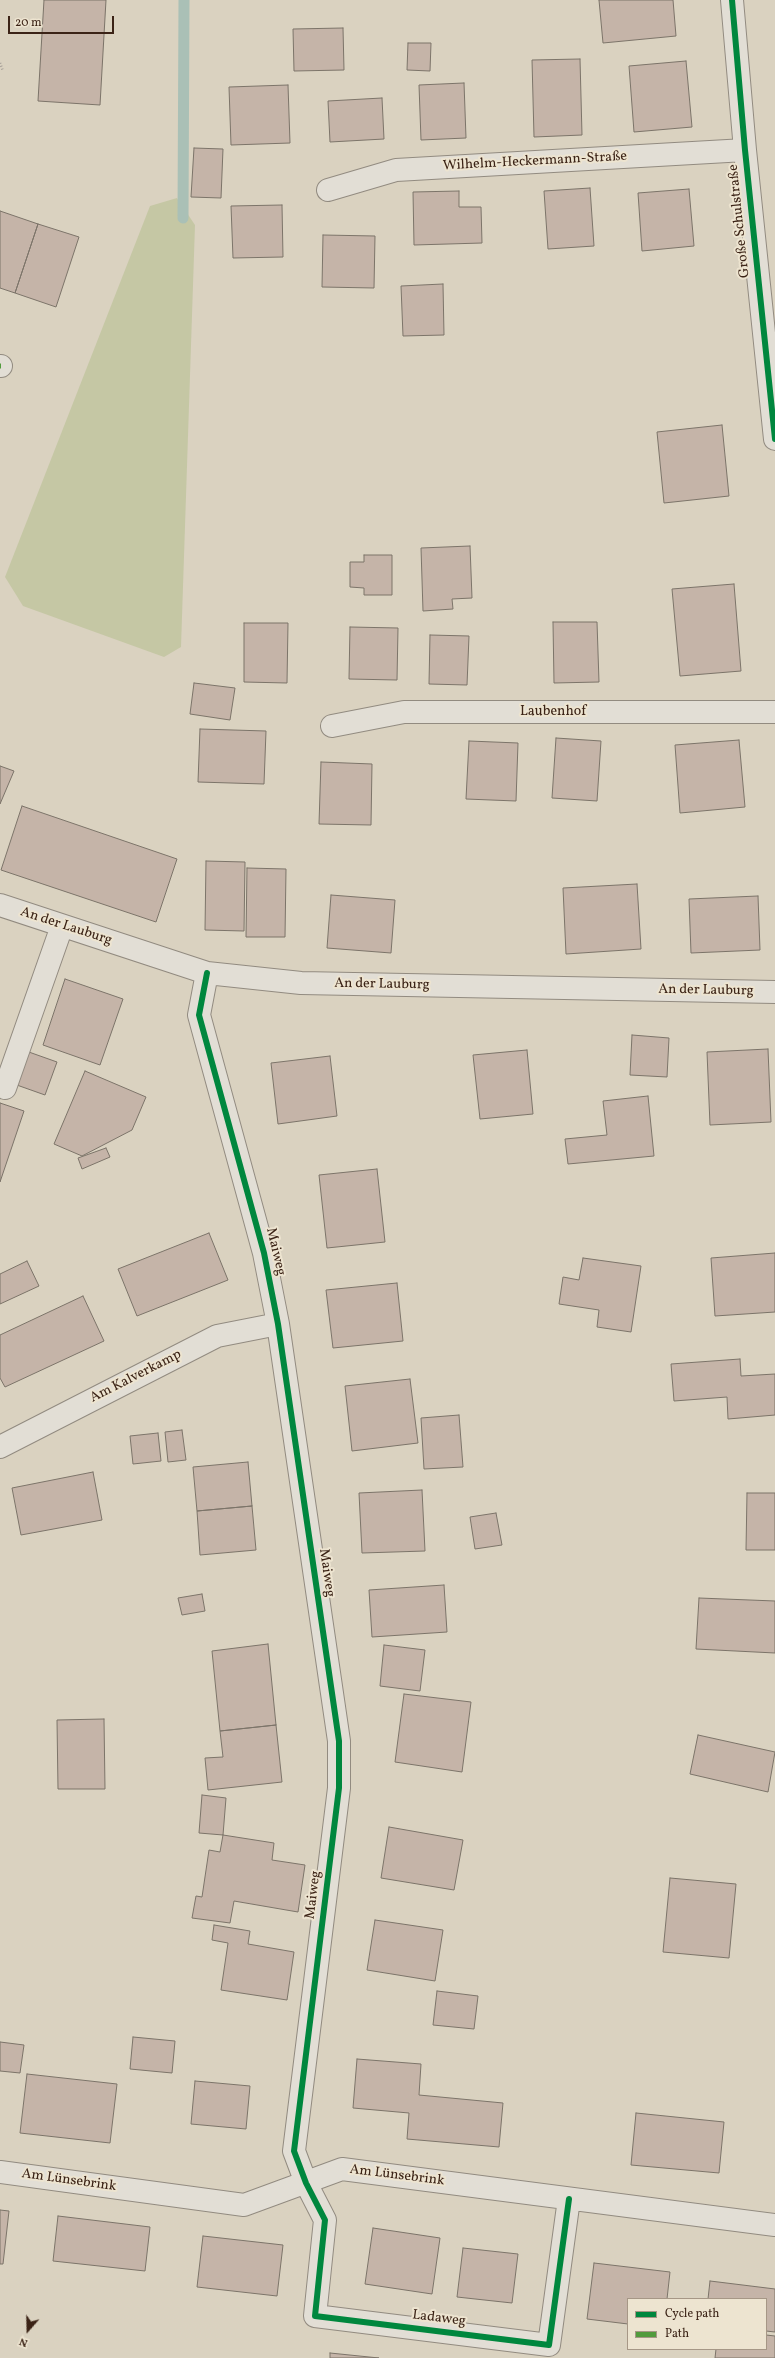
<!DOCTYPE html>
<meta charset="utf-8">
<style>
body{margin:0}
#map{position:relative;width:775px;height:2358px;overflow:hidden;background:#dad2c0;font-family:Vollkorn,serif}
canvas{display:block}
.legend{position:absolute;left:627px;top:2298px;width:140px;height:52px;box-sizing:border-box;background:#ede4d0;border:1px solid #a69786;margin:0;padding:5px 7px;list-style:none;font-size:12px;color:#3b2316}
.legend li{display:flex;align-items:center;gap:8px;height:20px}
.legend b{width:20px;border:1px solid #a69786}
.north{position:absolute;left:8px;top:2310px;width:40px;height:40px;-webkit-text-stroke:3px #ede4d0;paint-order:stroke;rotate:200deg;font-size:11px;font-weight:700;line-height:16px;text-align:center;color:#3b2316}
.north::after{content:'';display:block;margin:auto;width:14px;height:18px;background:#3b2316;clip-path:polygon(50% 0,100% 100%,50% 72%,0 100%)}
.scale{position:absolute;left:8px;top:16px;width:106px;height:18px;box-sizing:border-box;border:2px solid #3b2316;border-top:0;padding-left:5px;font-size:12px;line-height:14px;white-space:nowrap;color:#3b2316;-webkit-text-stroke:3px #ede4d0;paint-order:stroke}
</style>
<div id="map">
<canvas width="775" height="2358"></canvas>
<ul class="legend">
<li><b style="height:5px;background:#00873e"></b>Cycle path</li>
<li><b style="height:5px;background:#529b3d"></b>Path</li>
</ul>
<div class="north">N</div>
<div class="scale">20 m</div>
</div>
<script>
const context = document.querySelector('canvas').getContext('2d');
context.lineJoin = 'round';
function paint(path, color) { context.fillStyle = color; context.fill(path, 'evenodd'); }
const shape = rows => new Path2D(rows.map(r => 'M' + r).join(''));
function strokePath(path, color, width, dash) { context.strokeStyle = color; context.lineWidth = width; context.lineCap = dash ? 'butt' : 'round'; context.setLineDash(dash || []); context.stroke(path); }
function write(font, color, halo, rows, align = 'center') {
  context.font = font + ' Vollkorn,serif'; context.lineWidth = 4; context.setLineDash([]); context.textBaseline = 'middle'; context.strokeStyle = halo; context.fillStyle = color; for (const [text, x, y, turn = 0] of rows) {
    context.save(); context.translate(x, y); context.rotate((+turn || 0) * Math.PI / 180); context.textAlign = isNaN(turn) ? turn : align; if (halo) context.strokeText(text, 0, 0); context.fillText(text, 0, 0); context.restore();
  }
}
paint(shape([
 [177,198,195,225,181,647,164,657,23,606,5,577,150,206]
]), '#c5c7a4');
strokePath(shape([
 [183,218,184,0]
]), '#aac0b6', 11);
const building = shape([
 [44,0,106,0,100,105,38,101,44,0],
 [599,0,673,0,676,36,603,43,599,0],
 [343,28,344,70,294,71,293,29,343,28],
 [408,43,431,43,430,71,407,70,408,43],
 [580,59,582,135,534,137,532,60,580,59],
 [686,61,692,127,634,132,629,66,686,61],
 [464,83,466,138,421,140,419,85,464,83],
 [288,85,290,143,231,145,229,87,288,85],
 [382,98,384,139,330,142,328,101,382,98],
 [194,148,223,149,221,198,191,197,194,148],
 [590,188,594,246,548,249,544,191,590,188],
 [689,189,694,246,642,251,638,193,689,189],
 [459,191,459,207,481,207,482,243,414,245,413,192,459,191],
 [282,205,283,257,233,258,231,206,282,205],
 [0,211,38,224,15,293,0,288,0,211],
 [38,224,79,237,56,307,15,293,38,224],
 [323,235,375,236,374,288,322,287,323,235],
 [443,284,444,335,403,336,401,286,443,284],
 [722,425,729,496,664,503,657,432,722,425],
 [470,546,472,598,452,599,453,609,423,611,421,548,470,546],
 [364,555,392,555,392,595,364,595,364,588,350,587,350,562,364,562,364,555],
 [734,584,741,671,680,676,672,589,734,584],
 [553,622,597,622,599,682,554,683,553,622],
 [244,623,288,623,287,683,244,682,244,623],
 [350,627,398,628,397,680,349,679,350,627],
 [430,635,469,636,467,685,429,684,430,635],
 [194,683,235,688,230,720,190,714,194,683],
 [200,729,266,731,264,784,198,782,200,729],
 [556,738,601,741,597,801,552,798,556,738],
 [739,740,745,807,680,813,675,745,739,740],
 [469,741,518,743,516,801,466,799,469,741],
 [321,762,372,764,371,825,319,824,321,762],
 [0,766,14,771,0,804,0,766],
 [22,806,177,859,156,922,1,870,22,806],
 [206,861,245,862,244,931,205,930,206,861],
 [247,868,286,869,285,937,246,937,247,868],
 [637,884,641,949,566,954,563,888,637,884],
 [331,895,395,900,391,953,327,948,331,895],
 [758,896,760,950,691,953,689,899,758,896],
 [65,979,123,999,100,1065,43,1045,65,979],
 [632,1035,669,1038,667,1077,630,1075,632,1035],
 [768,1049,771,1122,710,1125,707,1052,768,1049],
 [527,1050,533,1114,480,1119,473,1055,527,1050],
 [26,1051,57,1062,45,1095,14,1084,26,1051],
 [330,1056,337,1116,278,1124,271,1063,330,1056],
 [85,1071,146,1097,132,1130,82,1156,54,1144,85,1071],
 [648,1096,654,1156,568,1164,565,1139,607,1135,603,1101,648,1096],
 [0,1103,24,1111,0,1182,0,1103],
 [106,1148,110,1157,82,1169,78,1158,106,1148],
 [377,1169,385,1242,327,1248,319,1175,377,1169],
 [209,1233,228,1280,137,1316,118,1269,209,1233],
 [775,1253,775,1312,715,1316,711,1258,775,1253],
 [583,1258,641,1266,631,1332,597,1327,599,1310,559,1304,563,1277,579,1280,583,1258],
 [27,1261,39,1286,0,1304,0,1274,27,1261],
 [397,1283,403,1341,333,1348,326,1290,397,1283],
 [83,1296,104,1341,5,1387,0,1378,0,1335,83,1296],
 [740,1359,741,1376,775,1374,775,1415,728,1419,727,1397,674,1401,671,1364,740,1359],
 [410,1379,418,1443,352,1451,345,1386,410,1379],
 [459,1415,463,1467,424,1469,421,1418,459,1415],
 [182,1430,186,1460,168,1462,165,1432,182,1430],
 [158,1433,161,1461,133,1464,130,1436,158,1433],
 [248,1462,252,1506,197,1511,193,1467,248,1462],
 [93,1472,102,1520,21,1535,12,1488,93,1472],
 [422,1490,425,1551,362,1553,359,1493,422,1490],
 [747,1493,775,1493,775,1550,746,1550,747,1493],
 [252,1506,256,1550,200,1555,197,1511,252,1506],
 [496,1513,502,1545,475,1549,470,1517,496,1513],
 [444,1585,447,1632,372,1637,369,1590,444,1585],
 [202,1594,205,1611,182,1615,178,1598,202,1594],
 [699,1598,775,1601,775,1653,696,1649,699,1598],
 [268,1644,276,1725,220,1731,212,1651,268,1644],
 [384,1645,425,1650,420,1691,380,1686,384,1645],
 [404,1694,471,1702,462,1772,395,1762,404,1694],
 [104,1719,105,1789,58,1789,57,1720,104,1719],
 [276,1725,282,1782,208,1790,205,1758,223,1757,220,1731,276,1725],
 [698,1735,775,1752,768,1792,690,1774,698,1735],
 [202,1795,226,1798,223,1835,199,1833,202,1795],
 [389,1827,463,1840,454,1890,381,1878,389,1827],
 [223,1835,274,1843,272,1860,305,1865,298,1912,234,1901,230,1923,192,1918,196,1896,202,1897,209,1850,220,1852,223,1835],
 [670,1878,736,1884,729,1958,663,1952,670,1878],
 [375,1920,443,1930,435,1981,367,1970,375,1920],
 [214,1925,250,1931,248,1944,294,1952,287,2000,221,1990,228,1943,212,1940,214,1925],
 [437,1991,478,1996,474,2029,433,2025,437,1991],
 [133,2037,175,2041,172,2073,130,2069,133,2037],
 [0,2042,24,2045,20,2073,0,2071,0,2042],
 [357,2059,421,2064,419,2095,503,2103,499,2147,407,2139,409,2113,353,2108,357,2059],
 [27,2074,117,2084,110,2143,20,2133,27,2074],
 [195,2081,250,2086,246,2129,191,2124,195,2081],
 [636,2113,724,2122,719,2173,631,2165,636,2113],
 [0,2210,9,2211,3,2264,0,2264,0,2210],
 [58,2216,150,2227,145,2271,53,2261,58,2216],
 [373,2228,440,2238,432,2294,365,2284,373,2228],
 [203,2236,283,2245,277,2296,197,2287,203,2236],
 [463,2248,518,2254,512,2303,457,2297,463,2248],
 [594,2263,670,2272,667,2299,628,2299,628,2324,587,2319,594,2263],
 [710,2281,775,2289,775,2332,766,2331,766,2299,708,2299,710,2281],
 [766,2335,775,2336,775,2358,715,2358,716,2349,766,2349,766,2335],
 [330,2353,379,2358,330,2358,330,2353]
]);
paint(building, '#c5b4a8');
strokePath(building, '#7c7469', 1);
const minor = shape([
 [732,0,745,150,775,439],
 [328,190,396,170,745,150],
 [0,366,1,366],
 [332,726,404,712,775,712],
 [0,905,207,973,301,983,775,992],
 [207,973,199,1015,264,1253,278,1324,339,1741,339,1788,294,2151,306,2183,325,2220,315,2316,549,2345,569,2199],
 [5,1088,62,926],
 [0,1447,217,1336,278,1324],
 [0,2172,244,2205,342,2169,775,2225]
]);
strokePath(minor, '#928b80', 24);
strokePath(shape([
 [0,63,3,71]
]), '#a59f97', 2.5, [1, 2]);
strokePath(minor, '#e2ded5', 22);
strokePath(shape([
 [0,366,1,366]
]), '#529b3d', 5, [10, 5]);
strokePath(shape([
 [732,0,745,150,775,439],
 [207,973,199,1015,264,1253,278,1324,339,1741,339,1788,294,2151,306,2183,325,2220,315,2316,549,2345,569,2199]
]), '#00873e', 6);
write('14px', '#3b2316', '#ede4d0', [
 ["Wilhelm-Heckermann-Straße",535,162,-3],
 ["Große Schulstraße",740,221,-96],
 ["Laubenhof",553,712],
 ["An der Lauburg",66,927,18],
 ["An der Lauburg",382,985,1],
 ["An der Lauburg",706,991,1],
 ["Maiweg",275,1252,77],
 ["Am Kalverkamp",136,1377,-27],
 ["Maiweg",326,1573,82],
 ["Maiweg",314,1895,-83],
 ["Am Lünsebrink",397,2176,7],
 ["Am Lünsebrink",69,2181,8],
 ["Ladaweg",439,2319,7]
]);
</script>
